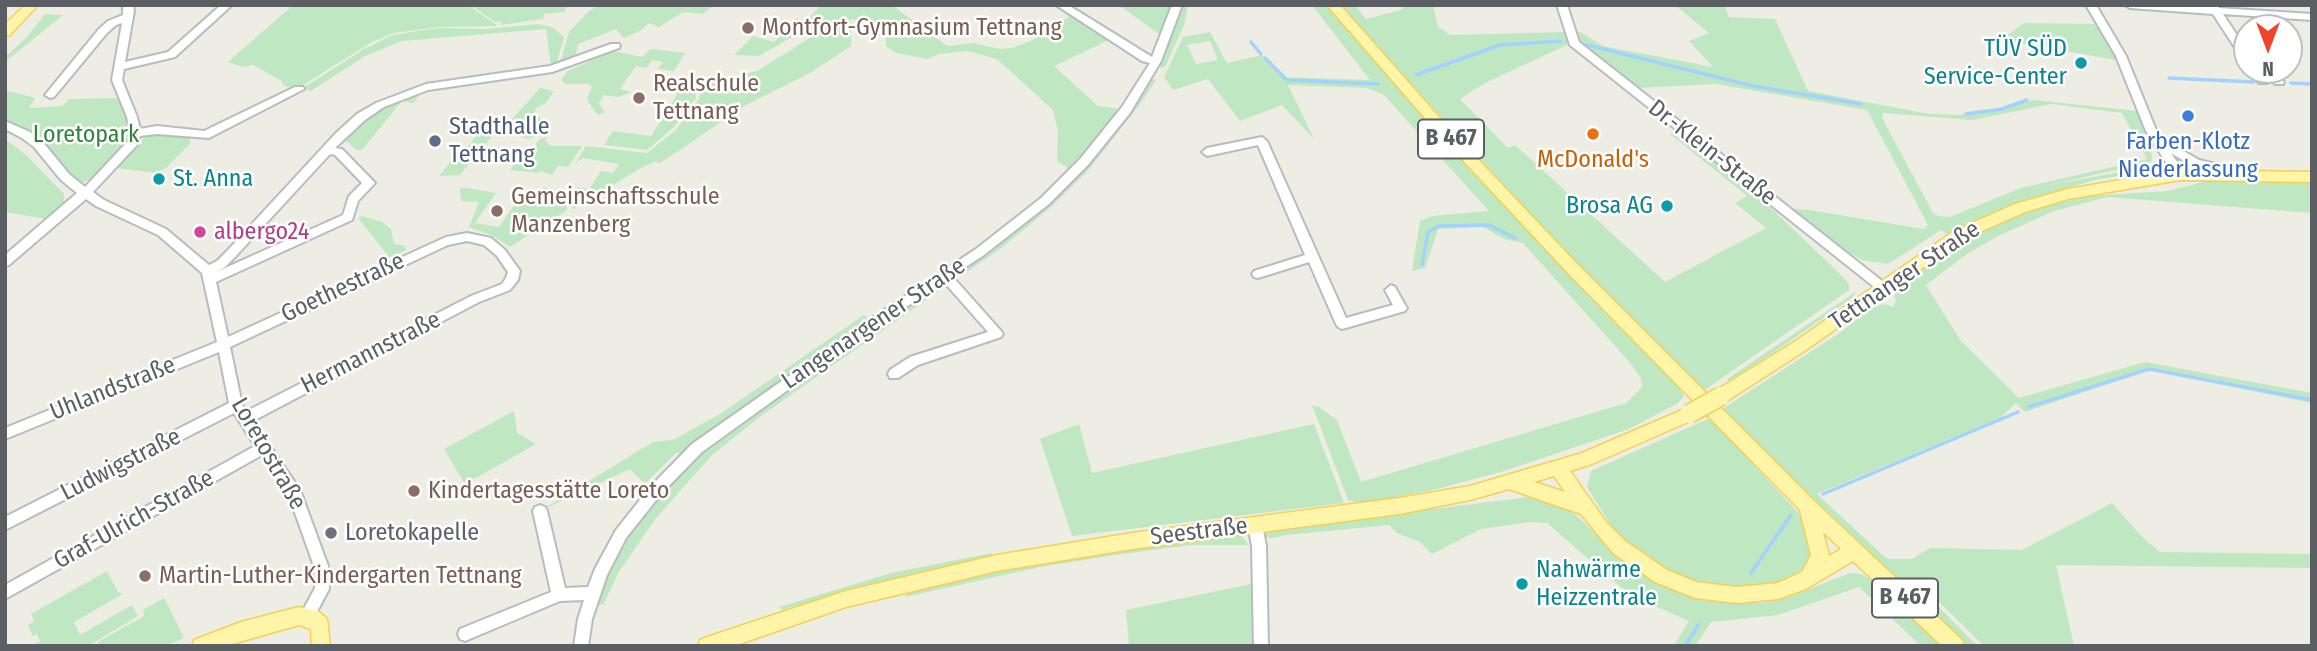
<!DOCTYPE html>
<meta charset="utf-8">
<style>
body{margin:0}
#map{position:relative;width:2317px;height:651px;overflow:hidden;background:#eeede3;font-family:"Fira Sans Condensed",sans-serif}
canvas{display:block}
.frame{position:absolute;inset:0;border:7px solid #5b5f64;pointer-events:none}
.north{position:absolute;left:2233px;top:14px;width:70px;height:70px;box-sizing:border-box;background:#fff;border:2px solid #bdbfc1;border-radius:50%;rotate:180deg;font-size:19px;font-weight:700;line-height:28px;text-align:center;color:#5b5f64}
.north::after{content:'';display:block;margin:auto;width:24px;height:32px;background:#ed442b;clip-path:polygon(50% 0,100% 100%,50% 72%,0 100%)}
</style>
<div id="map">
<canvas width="2317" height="651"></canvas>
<div class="frame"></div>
<div class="north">N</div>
</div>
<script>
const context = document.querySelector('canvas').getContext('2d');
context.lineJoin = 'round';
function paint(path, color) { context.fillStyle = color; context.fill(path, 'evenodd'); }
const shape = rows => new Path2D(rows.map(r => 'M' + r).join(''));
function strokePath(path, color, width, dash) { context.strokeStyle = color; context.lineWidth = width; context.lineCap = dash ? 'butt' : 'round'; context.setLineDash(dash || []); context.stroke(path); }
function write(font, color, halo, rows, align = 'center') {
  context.font = font + ' "Fira Sans Condensed",sans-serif'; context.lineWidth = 5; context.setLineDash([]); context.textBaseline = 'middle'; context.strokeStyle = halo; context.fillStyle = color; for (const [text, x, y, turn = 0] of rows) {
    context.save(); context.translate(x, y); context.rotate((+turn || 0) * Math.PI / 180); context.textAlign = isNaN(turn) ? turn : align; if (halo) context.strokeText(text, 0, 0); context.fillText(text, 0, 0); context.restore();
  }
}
paint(shape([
 [293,5,468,5,498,26,437,27,394,33,372,42,295,90,283,85,282,81,253,65,243,67,228,62],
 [471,5,566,5,565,12,544,14,543,19,501,25,501,21,495,22],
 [600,5,608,7,714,5,703,14,683,12,659,27,649,23,640,31,624,38,616,29,578,44,575,60,560,63,569,32,589,11],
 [821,5,892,5,947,46,974,43,999,49,1012,48,1033,40,1072,15,1111,39,1054,66,1098,106,1121,109,1071,170,1057,161,1058,131,1053,110,997,59,968,51,939,54,928,59,896,53,886,46,886,37,875,35,866,24,851,19,851,46,810,73,746,105,659,164,656,161,639,169,572,210,570,194,577,187,589,189,601,171,613,173,619,164,582,158,575,164,586,146,647,153,676,130,699,99,700,91,680,83,683,78,738,83,744,74,757,71,813,36,804,30,759,56,734,55,753,36,774,42,796,18,806,21],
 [1119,5,1173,5,1163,37],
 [1182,5,1188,5,1184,25,1166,65,1164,68,1159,67],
 [1312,5,1327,5,1444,138,1675,382,1684,396,1678,403,1629,429,1501,472,1437,489,1375,501,1358,503,1348,500,1312,405,1319,407,1337,420,1361,482,1626,403,1642,387,1641,378,1632,365,1523,243,1504,239,1483,227,1438,229,1425,268,1412,271,1420,221,1432,216,1489,211,1384,95,1367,88,1288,85,1314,139,1282,105,1240,121,1208,79,1173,90,1164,77,1183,37,1210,32,1227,63,1262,55,1283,77,1370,80],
 [1210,41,1218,60,1196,64,1187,45],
 [1339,5,1355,5,1366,19,1401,10,1406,5,1433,5,1438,27,1451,35,1564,32,1569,44,1483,84,1460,99,1508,148,1515,145,1665,282,1766,228,1735,203,1747,196,1670,134,1678,132,1755,193,1839,273,1849,284,1849,290,1703,391,1578,266],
 [1675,5,1724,5,1729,17,1775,19,1808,91,1929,114,1960,115,1995,110,2034,100,2137,111,2152,156,2151,162,2049,185,2147,167,2141,172,2095,180,2017,202,1947,234,1941,230,1888,264,1862,260,1832,243,1793,211,1795,209,1810,210,1924,229,1928,225,1867,110,1715,84,1637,88,1576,40,1573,31,1582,33,1603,46,1713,67,1689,41,1709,33],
 [2051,104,2122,113,2147,159,2021,188,1950,217,1938,216,1933,213,1882,118,1883,113,1973,120],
 [45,14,63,15,5,62,5,57,27,37],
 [2024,23,2097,24,2116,60,2016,42,2005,37],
 [538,24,552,27,564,37,557,62,551,66,546,29,402,41,365,56,311,91,303,88,364,49,393,35,436,28,487,29],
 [651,49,685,53,674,71,658,69,663,62,652,60,647,68,636,66,620,89,631,92,619,97,604,95,599,103,605,112,598,115,589,103,587,98,592,87,589,84,566,84,561,80,568,71,613,51,642,57],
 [1152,79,1156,80,1141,103,1086,173,1050,208,1000,249,961,276,958,273,1037,213,1123,122],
 [540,88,554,91,546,103,537,107,533,114,542,119,549,130,529,139,521,137,530,123,524,122,520,126,508,124],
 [681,88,695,91,696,98,673,128,647,150,604,145,613,131,651,136],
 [5,90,35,98,29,108,63,106,69,99,118,98,132,134,96,178,82,182,76,180,42,142,5,118],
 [421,91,414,103,402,101,362,150,356,150,344,138,366,118,392,102],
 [468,123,499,128,460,175,439,176,456,155,462,155,477,135,472,134,477,127,466,125],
 [156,133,190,138,190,144,167,167,157,173,115,168,144,138],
 [547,136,545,141,551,146,582,146,568,167,558,166,552,175,541,171,539,173,510,170,520,155,529,156,538,141],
 [5,139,26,155,64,194,64,202,46,219,5,212],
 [2265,180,2312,182,2312,213,2107,197,2054,211,1998,236,1967,254,1926,285,1961,341,2019,398,2145,362,2312,393,2312,403,2150,370,2025,412,2016,403,2000,418,1817,494,1887,559,1912,559,1930,548,2022,550,2112,503,2140,535,2160,552,2312,554,2312,568,2056,565,2074,646,1984,646,1923,586,1914,581,1977,646,1968,646,1721,410,1838,334,1873,307,1884,304,1893,307,1896,301,1894,294,1899,288,1962,240,1988,227,2036,208,2089,196,2168,191,2207,181],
 [460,187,496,193,475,223,499,227,520,197,535,199,544,187,564,196,567,210,510,247,493,236,469,227,479,202,461,201],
 [362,216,382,222,391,229,394,244,405,246,406,250,390,258,358,218],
 [943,283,946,286,765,413,713,454,656,518,618,573,604,604,596,606,605,578,630,535,665,489,702,452,787,388],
 [1857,291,1852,298,1777,350,1729,381,1727,379],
 [864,315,868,318,693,445,684,455,677,452,645,484,630,469,540,511,653,442,673,440,720,414],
 [514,411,517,433,536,444,465,484,444,449],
 [1710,418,1808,523,1815,546,1808,565,1785,581,1752,589,1689,582,1644,560,1615,532,1587,487,1591,471],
 [1079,424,1092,473,1314,424,1344,503,1072,536,1040,439],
 [1537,496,1569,509,1634,569,1673,590,1720,602,1762,603,1787,598,1850,573,1861,574,1874,581,1942,646,1921,646,1859,587,1778,615,1711,622,1695,646,1674,646,1689,621,1655,606,1621,587,1547,523,1531,522,1481,529,1432,554,1420,542,1397,533,1389,525,1287,535,1272,538,1264,537,1263,534,1267,530],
 [1239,533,1249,545,1191,545,1115,555,1040,567,905,597,906,591,1037,563],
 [992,553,992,557,880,582,782,610,779,607,891,573],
 [107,571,118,592,123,594,74,622,80,635,132,605,138,616,88,646,32,646,40,641,37,634,33,636,28,625,34,622,31,614],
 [1256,583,1257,646,1129,646,1126,610],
 [164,598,184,638,165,646,99,646,98,642,144,616,143,610]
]), '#bfe7c1');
strokePath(shape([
 [1251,42,1261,54],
 [1587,45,1753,86,1861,104],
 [1265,58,1287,80,1378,84],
 [1416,75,1500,45,1561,41],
 [2169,78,2254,82],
 [2291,83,2312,84],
 [1966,114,2002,109,2027,100],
 [1422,265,1428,232,1439,226,1489,225,1515,238],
 [2028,407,2149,369,2312,400],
 [1823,494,2018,412],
 [1751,573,1791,515],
 [1685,646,1699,624]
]), '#a3d2ff', 3.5);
const minor = shape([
 [123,5,133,5,134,11,125,62,168,52,221,5,232,5,175,57,124,69,122,80,137,117,140,129,157,126,204,131,295,87,303,87,304,89,209,138,157,134,140,136,137,145,93,192,104,200,166,229,209,265,217,261,227,251,336,133,357,114,376,103,426,84,550,66,611,44,619,44,620,46,619,48,552,72,428,90,384,107,365,120,335,148,342,149,375,183,358,201,352,220,216,282,228,337,446,237,467,233,491,238,505,250,520,271,518,280,510,290,479,302,253,421,300,490,328,566,329,589,312,621,307,623,302,621,300,616,315,588,314,566,289,496,262,455,5,599,5,585,255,446,234,413,5,530,5,517,229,403,219,352,5,439,5,428,217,342,202,273,158,235,96,206,86,199,9,265,5,266,5,255,77,193,61,180,34,147,22,138,5,129,5,121,30,132,42,141,69,174,85,187,128,141,130,133,127,117,112,80,122,23,116,25,107,33,54,97,50,98,45,95,99,29,108,21,123,15,123,5],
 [330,154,335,155,362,183,349,196,343,215,216,272,225,267,235,257,330,154],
 [467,241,484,245,497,256,508,272,506,278,502,284,471,296,247,411,242,405,230,347,448,245,467,241],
 [1056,5,1068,5,1152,57,1172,5,1182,5,1161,61,1130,113,1088,165,1049,204,984,255,952,276,1001,331,1003,334,1001,337,918,365,898,378,890,378,888,374,890,370,910,357,988,332,944,282,871,330,702,452,661,494,626,538,607,575,592,619,588,646,574,646,578,619,584,600,560,601,465,641,460,639,458,634,460,629,551,592,533,511,535,507,540,505,545,507,547,511,565,588,588,587,595,569,616,530,651,486,692,444,863,324,976,249,1041,198,1080,159,1122,107,1150,63,1142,61,1056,5],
 [1557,5,1567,5,1579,42,1886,284,1888,287,1886,290,1878,290,1570,45,1557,5],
 [2086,5,2096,5,2126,56,2156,130,2161,138,2199,160,2244,171,2246,174,2244,177,2240,178,2192,166,2171,153,2186,175,2184,178,2176,178,2146,131,2116,56,2086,5],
 [2125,5,2209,7,2209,5,2217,5,2219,8,2312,14,2312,20,2223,14,2247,50,2247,61,2243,60,2213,14,2130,8,2125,5],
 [2250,70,2260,70,2268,81,2267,83,2259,83,2250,70],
 [2265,70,2275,70,2284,82,2283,84,2275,84,2265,70],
 [1262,137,1267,141,1346,318,1393,305,1385,290,1391,285,1395,287,1405,305,1407,308,1405,311,1342,329,1338,327,1336,324,1309,262,1258,278,1254,277,1252,274,1254,271,1305,255,1258,145,1207,156,1202,152,1207,148,1262,137],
 [1255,519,1260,521,1262,525,1266,546,1268,646,1254,646,1252,546,1248,525,1250,521,1255,519]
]);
const major = shape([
 [25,5,38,5,10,35,5,36,5,24,25,5],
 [1327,5,1340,5,1454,134,1577,264,1814,501,1962,640,1964,646,1942,646,1853,561,1806,589,1778,599,1737,603,1695,598,1655,582,1613,553,1581,514,1509,489,1470,500,1399,514,1132,549,997,571,846,607,734,646,698,646,700,640,707,637,846,591,997,555,1132,533,1399,498,1470,486,1582,453,1689,407,1695,409,1697,414,1695,419,1592,464,1570,471,1606,522,1625,541,1667,570,1696,582,1737,587,1778,583,1802,572,1811,555,1800,510,1567,272,1444,140,1327,5],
 [1554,476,1565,492,1534,482,1554,476],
 [1823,532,1841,549,1829,556,1823,532],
 [2180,170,2312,172,2312,182,2180,180,2068,199,2025,212,1964,239,1806,350,1727,401,1715,401,1713,396,1715,391,1794,342,1954,231,2015,204,2068,189,2180,170],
 [299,607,319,612,327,619,330,646,312,646,311,629,299,625,225,646,192,646,194,640,241,622,299,607]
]);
strokePath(minor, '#b8bbc0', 4);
strokePath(major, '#f4d056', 3);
paint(minor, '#fff');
paint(major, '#fff5a8');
const majorBridge = shape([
 [1689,414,1721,396]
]);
strokePath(majorBridge, '#f4d056', 21, []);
strokePath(majorBridge, '#fff5a8', 18);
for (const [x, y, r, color] of [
 [748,28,7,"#8d6e63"],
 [2081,63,7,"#0f9aa8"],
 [639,98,7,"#8d6e63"],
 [2188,116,7,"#3f7fe0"],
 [1593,134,7,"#e8710a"],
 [435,141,7,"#5c6f8a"],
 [159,179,7,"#0f9aa8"],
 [1667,206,7,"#0f9aa8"],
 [497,211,7,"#8d6e63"],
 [200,232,7,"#d1479c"],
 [414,491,7,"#8d6e63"],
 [331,533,7,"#6b7280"],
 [145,576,7,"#8d6e63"],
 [1522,584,7,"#0f9aa8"]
]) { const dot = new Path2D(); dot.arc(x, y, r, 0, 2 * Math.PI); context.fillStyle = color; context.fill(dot); strokePath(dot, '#fff', 2.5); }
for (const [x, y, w] of [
 [1451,139,66],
 [1905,598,66]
]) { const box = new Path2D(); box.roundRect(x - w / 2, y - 19.5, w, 39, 5); context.fillStyle = '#fff'; context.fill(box); strokePath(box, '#5b5f64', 2); }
write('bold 23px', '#5b5f64', null, [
 ["B 467",1451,139],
 ["B 467",1905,598]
]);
write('24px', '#785e54', '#fff', [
 ["Montfort-Gymnasium Tettnang",762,28],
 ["Realschule",653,84],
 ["Tettnang",653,112],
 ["Gemeinschaftsschule",511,197],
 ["Manzenberg",511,225],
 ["Kindertagesstätte Loreto",428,491],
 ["Martin-Luther-Kindergarten Tettnang",159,576]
], 'left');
write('24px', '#0d838f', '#fff', [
 ["TÜV SÜD",2067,49],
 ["Service-Center",2067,77],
 ["St. Anna",173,179,"left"],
 ["Brosa AG",1653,206],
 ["Nahwärme",1536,570,"left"],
 ["Heizzentrale",1536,598,"left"]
], 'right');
write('24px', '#4e5e75', '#fff', [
 ["Stadthalle",449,127],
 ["Tettnang",449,155]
], 'left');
write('24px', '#32843b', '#fff', [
 ["Loretopark",86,135]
]);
write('24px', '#366cbe', '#fff', [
 ["Farben-Klotz",2188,142],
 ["Niederlassung",2188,170]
]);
write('24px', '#5b5f64', '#fff', [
 ["Dr.-Klein-Straße",1712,153,38],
 ["Tettnanger Straße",1905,276,-34],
 ["Goethestraße",343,288,-25],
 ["Langenargener Straße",874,324,-34],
 ["Hermannstraße",371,353,-27],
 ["Uhlandstraße",113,389,-22],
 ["Loretostraße",268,454,60],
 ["Ludwigstraße",121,465,-27],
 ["Graf-Ulrich-Straße",134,520,-29],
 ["Seestraße",1199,532,-7]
]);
write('24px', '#c56008', '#fff', [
 ["McDonald's",1593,160]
]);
write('24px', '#b23c85', '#fff', [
 ["albergo24",214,232]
], 'left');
write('24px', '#5b616d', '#fff', [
 ["Loretokapelle",345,533]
], 'left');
</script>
